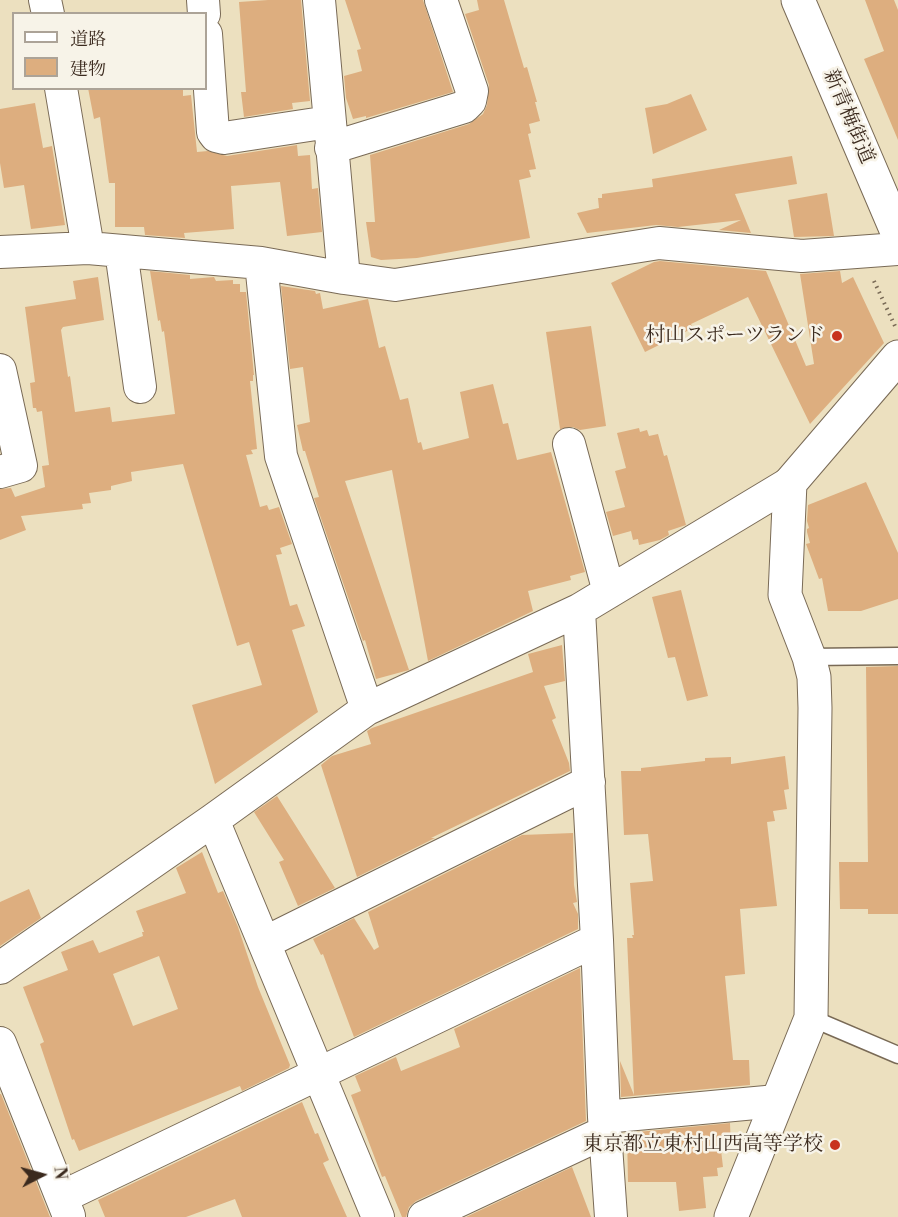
<!DOCTYPE html>
<meta charset="utf-8">
<style>
body{margin:0}
#map{position:relative;width:898px;height:1217px;overflow:hidden;background:#ece0bf;font-family:"Libre Bodoni","Noto Serif JP",serif}
canvas{display:block}
.legend{position:absolute;left:12px;top:12px;width:195px;height:78px;box-sizing:border-box;background:#f7f3e8;border:2px solid #aca397;margin:0;padding:8px 10px;list-style:none;font-size:18px;color:#3b2a1e}
.legend li{display:flex;align-items:center;gap:12px;height:30px}
.legend b{width:30px;border:2px solid #aca397}
.north{position:absolute;left:12px;top:1145px;width:60px;height:60px;-webkit-text-stroke:4px #f7f3e8;paint-order:stroke;rotate:84deg;font-size:16px;font-weight:700;line-height:24px;text-align:center;color:#3b2a1e}
.north::after{content:'';display:block;margin:auto;width:21px;height:27px;background:#3b2a1e;clip-path:polygon(50% 0,100% 100%,50% 72%,0 100%)}
</style>
<div id="map">
<canvas width="898" height="1217"></canvas>
<ul class="legend">
<li><b style="height:8px;background:#fff"></b>道路</li>
<li><b style="height:16px;background:#ddae7f"></b>建物</li>
</ul>
<div class="north">N</div>
</div>
<script>
const context = document.querySelector('canvas').getContext('2d');
context.lineJoin = 'round';
function paint(path, color) { context.fillStyle = color; context.fill(path, 'evenodd'); }
const shape = rows => new Path2D(rows.map(r => 'M' + r).join(''));
function strokePath(path, color, width, dash) { context.strokeStyle = color; context.lineWidth = width; context.lineCap = dash ? 'butt' : 'round'; context.setLineDash(dash || []); context.stroke(path); }
function write(font, color, halo, rows, align = 'center') {
  context.font = font + ' "Libre Bodoni","Noto Serif JP",serif'; context.lineWidth = 5; context.setLineDash([]); context.textBaseline = 'middle'; context.strokeStyle = halo; context.fillStyle = color; for (const [text, x, y, turn = 0] of rows) {
    context.save(); context.translate(x, y); context.rotate((+turn || 0) * Math.PI / 180); context.textAlign = isNaN(turn) ? turn : align; if (halo) context.strokeText(text, 0, 0); context.fillText(text, 0, 0); context.restore();
  }
}
paint(shape([
 [268,0,301,0,310,101,292,103,293,109,244,117,241,92,246,92,239,2],
 [345,0,423,0,453,92,366,118,366,116,353,119,346,98,344,76,362,71,357,50,361,49],
 [477,0,504,0,524,68,527,67,537,102,535,102,540,121,529,124,531,133,528,134,536,169,529,170,531,177,519,180,530,238,417,258,381,260,371,257,366,222,375,222,370,155,469,124,483,114,487,105,489,85,465,14,479,10],
 [865,0,894,0,898,10,898,140,864,59,884,51],
 [88,88,183,88,183,96,191,95,197,152,208,151,227,156,297,145,298,156,310,155,312,189,318,188,322,232,287,236,280,182,231,186,234,229,184,233,185,238,145,235,144,227,115,227,115,183,109,183,100,117,94,119],
 [691,94,707,130,653,154,645,108,667,104],
 [35,103,43,148,52,146,65,225,31,229,24,185,4,188,0,163,0,109],
 [792,156,797,184,735,194,751,233,719,230,741,220,678,227,656,225,587,233,577,213,599,208,598,198,602,198,602,194,653,187,652,179],
 [827,193,834,236,794,237,788,200],
 [660,261,766,271,806,366,814,364,800,274,840,271,842,283,853,277,884,343,810,424,748,297,691,324,693,328,645,352,611,283,654,262],
 [150,271,190,275,190,279,214,277,216,281,233,280,233,284,240,284,240,292,246,292,254,375,253,375,253,381,250,381,257,449,251,450,253,454,246,455,260,507,267,505,269,510,279,507,292,544,280,548,282,554,276,555,290,606,297,604,305,626,292,630,318,712,215,784,192,705,262,685,249,642,237,646,183,464,131,472,132,481,111,486,111,490,89,493,91,503,82,504,83,509,21,516,26,530,0,540,0,489,11,488,15,497,45,487,42,466,49,465,42,411,37,412,36,408,33,408,30,383,35,382,25,307,76,299,73,281,98,277,104,320,63,327,61,330,68,377,70,376,75,412,110,407,112,422,175,414,164,331,162,332,160,320,158,321],
 [281,286,315,291,316,294,320,293,323,309,368,299,379,348,385,346,400,400,408,398,418,443,421,442,423,450,469,438,460,392,493,384,503,424,508,423,517,460,551,452,585,572,570,576,571,580,528,591,533,611,428,661,392,470,345,481,409,670,376,679,365,640,363,641,314,498,319,497,305,451,303,451,297,425,310,422,303,367,290,369],
 [591,326,606,426,580,430,573,427,560,429,546,332],
 [639,428,640,432,647,430,649,436,658,434,664,456,667,455,686,525,668,531,669,535,660,540,639,545,638,539,633,540,631,531,613,536,606,512,625,507,615,471,626,468,617,433],
 [866,482,898,553,898,599,861,611,828,611,822,578,819,579,806,544,810,543,807,532,807,529,809,528,807,521,808,505],
 [681,590,708,696,687,701,675,657,668,658,652,597],
 [562,645,565,681,544,686,556,718,552,720,569,763,570,771,431,838,435,838,357,877,321,765,332,756,371,744,367,731,372,728,533,672,528,654],
 [898,666,898,914,868,914,868,909,840,909,839,862,868,862,866,667],
 [785,756,789,789,784,790,787,809,773,811,775,821,767,822,777,906,740,909,745,974,725,976,733,1060,749,1060,750,1085,621,1097,620,1061,634,1095,627,938,633,938,632,935,634,935,630,883,653,881,648,834,624,835,621,771,641,771,641,768,705,761,705,758,731,757,731,764],
 [277,796,335,888,298,906,279,862,284,860,254,812],
 [573,833,574,885,577,902,573,903,578,914,578,929,354,1037,323,954,321,955,313,939,354,918,374,950,379,947,368,912,522,835],
 [202,852,218,893,223,891,238,927,258,987,290,1065,289,1068,242,1091,240,1086,79,1151,74,1139,72,1140,40,1044,44,1042,23,987,68,970,61,952,93,940,99,953,143,936,142,932,144,932,136,911,186,893,176,868],
 [159,956,178,1009,133,1026,113,974],
 [29,889,41,918,0,946,0,902],
 [580,968,586,1121,416,1201,409,1207,406,1217,402,1217,385,1176,382,1177,351,1095,361,1091,355,1076,396,1057,401,1071,460,1047,454,1029],
 [0,1094,1,1094,50,1217,0,1217],
 [302,1102,315,1134,318,1133,329,1160,323,1163,347,1217,242,1217,235,1199,186,1217,105,1217,98,1200],
 [730,1123,731,1149,721,1150,723,1167,717,1168,718,1176,703,1177,706,1208,679,1211,676,1182,628,1182,627,1133],
 [572,1167,591,1217,466,1217]
]), '#ddae7f');
const lane = shape([
 [809,657,898,656],
 [811,1018,898,1055]
]);
const street = shape([
 [45,0,48,14],
 [203,0,204,14],
 [319,0,344,278],
 [206,34,213,132,216,136,224,138,329,122],
 [61,88,88,248],
 [331,148,464,107,470,101,472,91,441,0],
 [121,251,140,387],
 [0,252,88,248,261,263,344,278,395,285,659,243,802,256,898,249],
 [261,263,281,456,367,709],
 [0,370,21,466,0,472],
 [569,444,609,592],
 [579,610,597,940,604,1117,611,1217],
 [213,820,378,1217],
 [264,943,589,782],
 [0,968,213,820,367,709,579,610,790,483],
 [0,1043,69,1216],
 [604,1117,777,1101],
 [62,1197,597,940],
 [424,1217,605,1132]
]);
const secondary = shape([
 [731,1217,811,1018,815,708,814,677,809,657,785,595,790,483,898,357]
]);
const primary = shape([
 [798,0,898,234]
]);
strokePath(lane, '#796a56', 19);
strokePath(street, '#796a56', 34);
strokePath(secondary, '#796a56', 35);
strokePath(primary, '#796a56', 35);
strokePath(shape([
 [874,281,895,326]
]), '#796a56', 4, [1.5, 4.5]);
strokePath(lane, '#fff', 16);
strokePath(street, '#fff', 32);
strokePath(secondary, '#fff', 33);
strokePath(primary, '#fff', 33);
for (const [x, y, r, color] of [
 [837,336,6,"#c8321e"],
 [835,1145,6,"#c8321e"]
]) { const dot = new Path2D(); dot.arc(x, y, r, 0, 2 * Math.PI); context.fillStyle = color; context.fill(dot); strokePath(dot, '#f7f3e8', 2); }
write('20px', '#3b2a1e', '#f7f3e8', [
 ["新青梅街道",848,117,67]
]);
write('20px', '#3b2a1e', '#f7f3e8', [
 ["村山スポーツランド",825,336],
 ["東京都立東村山西高等学校",823,1145]
], 'right');
</script>
